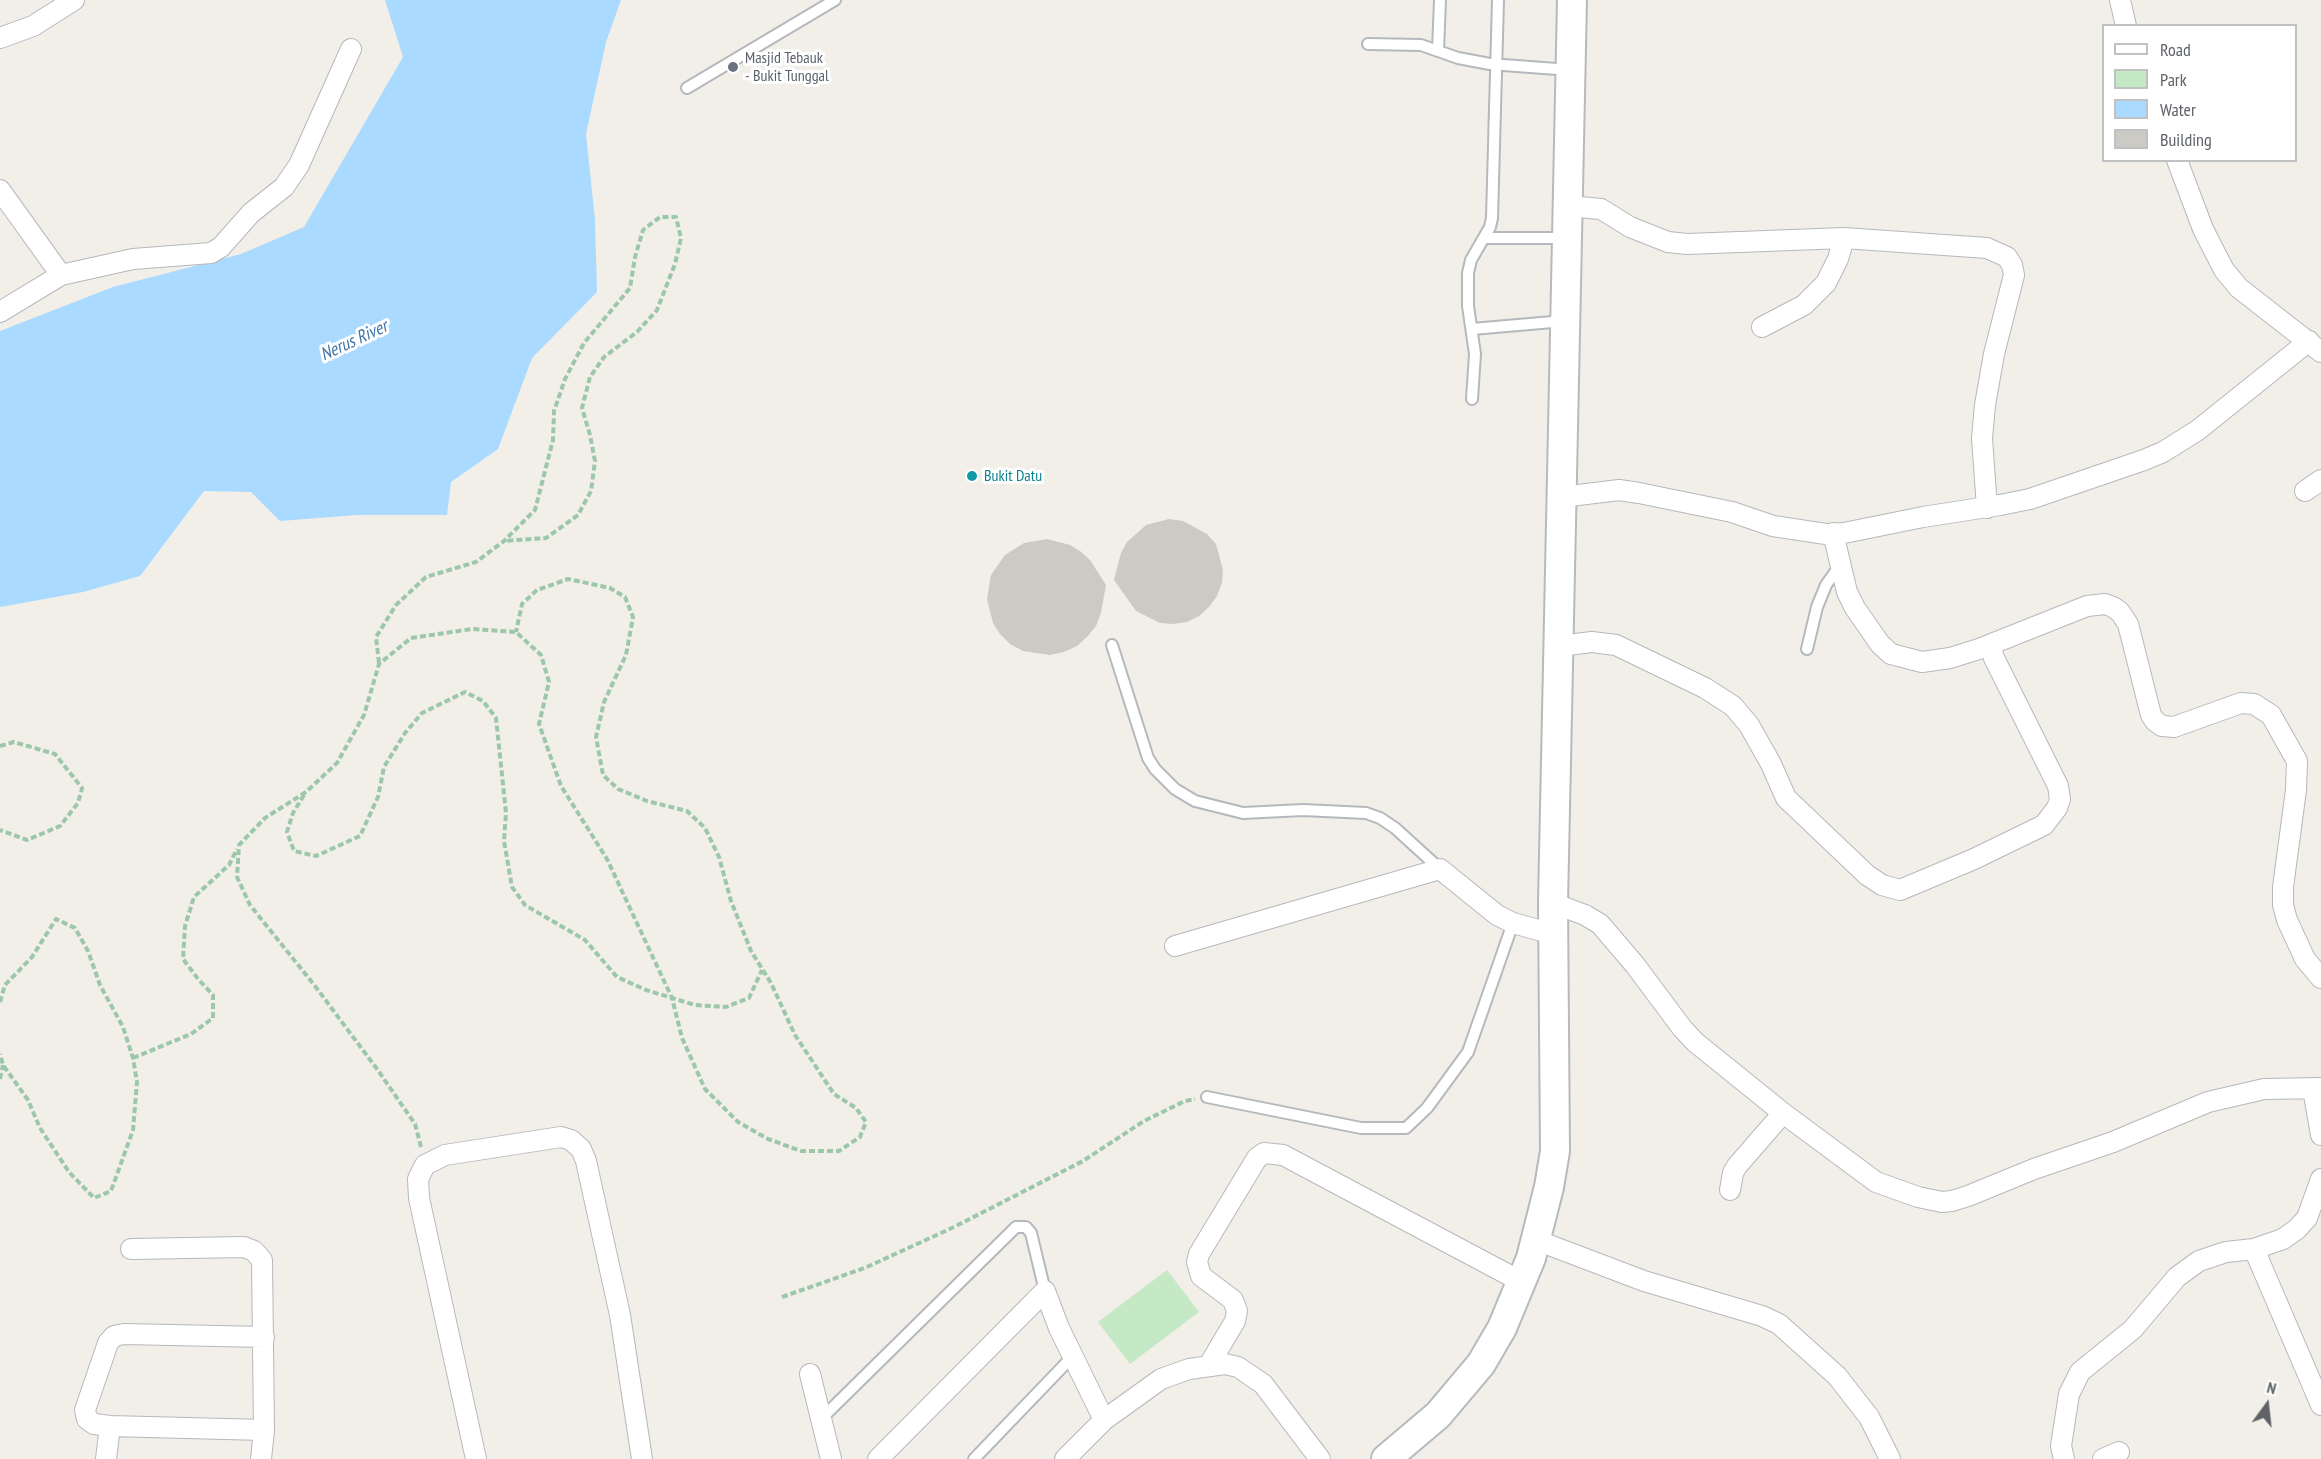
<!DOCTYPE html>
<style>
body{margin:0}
#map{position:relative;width:2321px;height:1459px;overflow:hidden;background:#f1efe8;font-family:"PT Sans Narrow",sans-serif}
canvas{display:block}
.legend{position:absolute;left:2102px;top:24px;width:195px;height:138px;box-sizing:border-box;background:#fff;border:2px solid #bfc1c3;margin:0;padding:8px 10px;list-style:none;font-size:18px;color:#5f6368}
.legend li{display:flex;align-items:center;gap:12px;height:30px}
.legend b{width:30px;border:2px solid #bfc1c3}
.north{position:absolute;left:2237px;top:1375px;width:60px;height:60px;-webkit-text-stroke:4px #fff;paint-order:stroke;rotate:15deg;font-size:16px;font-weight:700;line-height:24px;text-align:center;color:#5f6368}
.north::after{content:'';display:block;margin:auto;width:21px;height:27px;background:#5f6368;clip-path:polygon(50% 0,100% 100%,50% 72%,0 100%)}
</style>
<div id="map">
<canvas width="2321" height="1459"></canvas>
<ul class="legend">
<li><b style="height:8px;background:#fff"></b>Road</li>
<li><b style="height:16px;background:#c5e8c5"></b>Park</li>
<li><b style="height:16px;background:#aadaff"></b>Water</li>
<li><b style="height:16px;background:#cccac5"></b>Building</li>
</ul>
<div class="north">N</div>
</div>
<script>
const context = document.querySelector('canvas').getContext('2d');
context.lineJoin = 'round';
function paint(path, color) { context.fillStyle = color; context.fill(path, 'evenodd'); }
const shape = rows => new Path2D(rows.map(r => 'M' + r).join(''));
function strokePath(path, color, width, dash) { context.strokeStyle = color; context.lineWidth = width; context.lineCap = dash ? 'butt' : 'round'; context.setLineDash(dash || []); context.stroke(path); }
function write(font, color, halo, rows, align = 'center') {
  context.font = font + ' "PT Sans Narrow",sans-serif'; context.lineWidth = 6; context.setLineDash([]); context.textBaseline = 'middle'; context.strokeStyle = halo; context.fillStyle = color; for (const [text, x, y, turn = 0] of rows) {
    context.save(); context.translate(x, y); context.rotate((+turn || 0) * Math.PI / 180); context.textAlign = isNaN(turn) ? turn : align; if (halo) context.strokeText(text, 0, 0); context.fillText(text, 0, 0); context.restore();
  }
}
paint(shape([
 [1167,1270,1199,1312,1130,1364,1098,1322]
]), '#c5e8c5');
paint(shape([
 [385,0,621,0,606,42,586,134,595,220,597,292,532,358,498,449,451,482,447,515,357,515,280,521,251,492,204,491,140,576,83,592,0,607,0,331,113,287,241,254,304,227,403,57]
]), '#aadaff');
paint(shape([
 [1169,519,1183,521,1207,534,1216,544,1223,570,1222,583,1217,596,1209,607,1199,616,1187,622,1173,624,1160,623,1136,611,1114,580,1121,553,1127,542,1146,525],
 [1047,539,1070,545,1080,551,1090,560,1106,585,1101,613,1096,626,1087,637,1077,646,1064,652,1050,655,1023,651,1010,644,1000,634,993,623,987,599,991,575,1005,555,1024,543]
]), '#cccac5');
const lane = shape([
 [1368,44,1421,45,1458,58,1490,64,1570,70],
 [1438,51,1440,0],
 [687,88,835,0],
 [1484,238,1565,238],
 [1472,329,1564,321],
 [1472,399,1475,354,1468,306,1468,273,1471,260,1490,227,1492,218,1498,0],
 [1112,645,1148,758,1155,769,1175,789,1195,801,1243,813,1303,810,1366,813,1380,818,1395,828,1440,869],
 [1807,649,1817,607,1826,585,1840,565],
 [1207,1097,1361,1128,1406,1128,1427,1108,1468,1052,1513,923],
 [821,1419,1016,1227,1026,1227,1031,1233,1045,1291],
 [974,1459,1072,1357]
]);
const street = shape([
 [2120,0,2126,26],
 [0,38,33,26,74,0],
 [2177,160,2203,229,2224,270,2239,288,2321,352],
 [0,190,61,275],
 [1568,206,1601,209,1630,227,1668,242,1687,244,1844,238,1987,248,2007,257,2012,265,2014,275,1994,354,1985,405,1982,438,1987,508],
 [0,312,61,275,133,259,211,253,221,247,251,213,284,187,299,165,351,49],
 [1762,327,1804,305,1826,283,1838,259,1844,238],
 [2305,491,2321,480],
 [1562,497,1619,490,1639,493,1732,512,1773,526,1826,534,1844,533,1923,517,2000,505,2030,499,2144,460,2163,452,2198,430,2309,341],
 [1833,533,1847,592,1855,608,1880,644,1891,654,1922,662,1950,658,1979,649,2087,606,2105,604,2113,607,2120,612,2128,624,2151,715,2155,721,2162,726,2174,727,2241,703,2254,704,2271,715,2297,761,2296,790,2283,887,2283,905,2287,920,2305,959,2321,978],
 [1559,646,1592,642,1616,645,1705,688,1733,706,1749,725,1771,764,1786,798,1867,875,1882,885,1900,890,1974,859,2044,825,2057,808,2060,799,2058,786,1994,658,1990,645],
 [1553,903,1585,915,1600,924,1635,965,1682,1028,1695,1042,1783,1113,1876,1182,1918,1197,1942,1202,1952,1201,1968,1196,2034,1169,2113,1142,2208,1102,2264,1089,2321,1088],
 [1175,946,1440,869,1497,915,1513,923,1553,934],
 [2313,1089,2321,1135],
 [1730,1190,1733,1173,1737,1166,1783,1113],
 [1536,1240,1644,1281,1762,1316,1779,1324,1837,1376,1869,1417,1890,1459],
 [131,1249,244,1247,254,1251,262,1260,264,1430,261,1459],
 [2254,1249,2321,1405],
 [1209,1365,1235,1321,1237,1311,1233,1300,1201,1276,1197,1262,1199,1254,1257,1158,1264,1153,1283,1155,1522,1282],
 [810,1374,831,1459],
 [264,1430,110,1426,94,1424,87,1419,85,1410,108,1343,114,1336,124,1334,264,1337],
 [106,1459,110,1426],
 [476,1459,419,1198,418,1179,425,1165,445,1155,561,1137,571,1140,581,1149,586,1161,620,1315,642,1459],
 [878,1459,1045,1291,1059,1328,1104,1420],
 [1065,1459,1104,1420,1161,1379,1189,1369,1225,1364,1238,1367,1263,1384,1320,1459],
 [2064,1459,2061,1446,2069,1394,2080,1372,2133,1329,2177,1277,2199,1261,2226,1252,2254,1249,2283,1239,2297,1229,2307,1218,2321,1179],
 [2103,1459,2119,1452]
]);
const secondary = shape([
 [1386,1459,1438,1415,1481,1364,1502,1328,1531,1258,1549,1187,1555,1151,1553,903,1572,0]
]);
strokePath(lane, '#b5b8bc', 14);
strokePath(street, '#b5b8bc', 22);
strokePath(secondary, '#b6babf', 32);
strokePath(shape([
 [379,663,376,637,396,605,426,577,476,562,504,541,535,510,553,440,554,411,565,379,584,343,630,288,635,257,643,230,660,217,676,217,681,238,675,264,657,310,637,332,604,357,590,377,582,408,590,435,595,461,591,491,578,515,546,538,504,541],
 [0,746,14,742,55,754,82,788,78,803,60,826,27,840,0,830],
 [304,795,293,813,287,832,294,851,316,856,360,836,378,797,384,767,405,733,422,713,465,692,483,701,496,718,506,813,504,841,512,887,525,905,585,940,617,977,646,990,695,1005,726,1007,749,998,762,970],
 [0,1002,5,985,32,957,56,919,75,928,88,951,100,985,123,1027,133,1058,137,1082,133,1130,111,1191,94,1198,69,1172,40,1128,28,1100,3,1065,0,1054],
 [133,1058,191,1034,213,1018,213,995,198,979,183,959,185,926,194,897,229,865,237,849],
 [0,1079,3,1065],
 [421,1147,415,1124,377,1069,315,986,250,905,237,877,239,845,265,818,306,792,337,763,364,715,379,664,411,638,472,629,516,632,541,655,549,682,539,724,561,786,607,859,672,998,682,1038,705,1089,738,1122,768,1139,801,1151,839,1151,860,1137,866,1122,856,1108,834,1094,795,1035,771,983,751,951,731,901,719,857,705,828,687,811,647,801,618,789,603,775,596,737,604,702,626,655,633,617,625,597,610,588,568,579,537,590,522,604,516,632],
 [782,1297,867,1267,954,1227,1083,1161,1144,1121,1185,1101,1195,1099]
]), '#9cc7a9', 4, [6, 3]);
strokePath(lane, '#fff', 10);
strokePath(street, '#fff', 20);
strokePath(secondary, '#fff', 28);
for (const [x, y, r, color] of [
 [733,67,6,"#6b7280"],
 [972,476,6,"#0f9aa8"]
]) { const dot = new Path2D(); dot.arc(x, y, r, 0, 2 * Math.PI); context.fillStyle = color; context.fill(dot); strokePath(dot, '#fff', 2); }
write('16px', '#5b616d', '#fff', [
 ["Masjid Tebauk",745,58],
 ["- Bukit Tunggal",745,76]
], 'left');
write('16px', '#0d838f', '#fff', [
 ["Bukit Datu",984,476]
], 'left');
write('italic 18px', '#4174aa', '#fff', [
 ["Nerus River",354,341,-25]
]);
</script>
